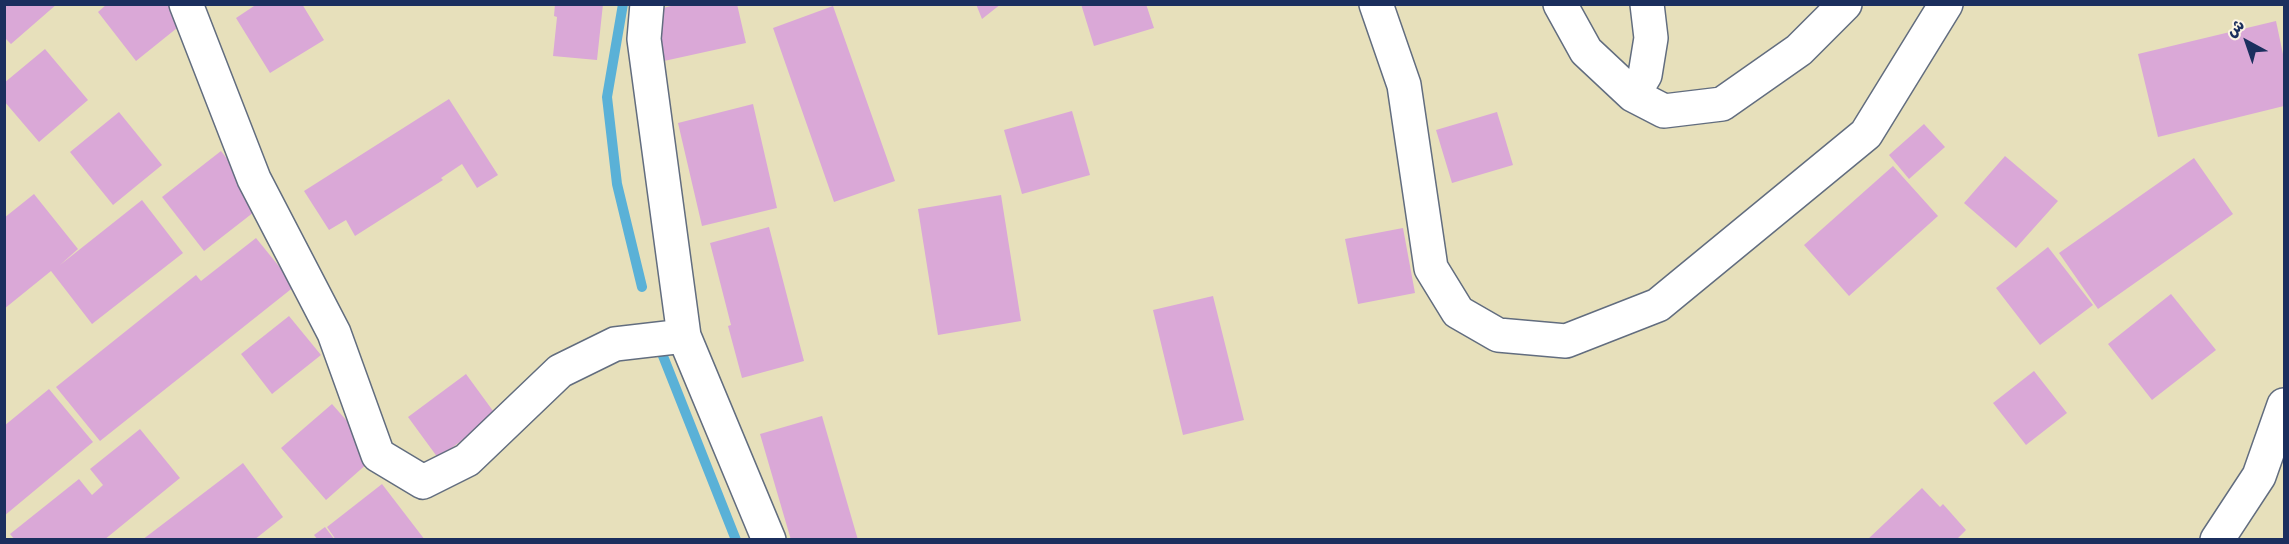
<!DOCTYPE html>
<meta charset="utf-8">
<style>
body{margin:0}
#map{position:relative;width:2289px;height:544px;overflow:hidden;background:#e7e0bb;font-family:"Comic Neue","Playpen Sans Arabic",sans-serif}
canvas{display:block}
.frame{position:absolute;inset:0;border:6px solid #1b2f5e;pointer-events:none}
.north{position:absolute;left:2217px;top:12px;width:60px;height:60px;-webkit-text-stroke:4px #fcf5e5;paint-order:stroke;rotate:320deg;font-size:16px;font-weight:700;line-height:24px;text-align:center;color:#1b2f5e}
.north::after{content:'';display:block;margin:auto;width:21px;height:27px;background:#1b2f5e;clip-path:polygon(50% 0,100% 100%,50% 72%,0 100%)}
</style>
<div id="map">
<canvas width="2289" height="544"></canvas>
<div class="frame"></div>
<div class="north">ش</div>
</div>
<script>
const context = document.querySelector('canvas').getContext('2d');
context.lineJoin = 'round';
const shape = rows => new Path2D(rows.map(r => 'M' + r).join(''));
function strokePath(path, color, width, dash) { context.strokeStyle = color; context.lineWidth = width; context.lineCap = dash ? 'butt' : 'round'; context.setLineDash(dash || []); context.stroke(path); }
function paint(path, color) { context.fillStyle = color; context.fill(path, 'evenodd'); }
strokePath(shape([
 [623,4,607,97,617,184,642,287],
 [663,356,736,540]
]), '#5ab1d7', 10);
paint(shape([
 [4,4,57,4,11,44,4,37],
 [107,4,167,4,182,24,136,61,98,12],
 [257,4,302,4,324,40,270,73,236,18],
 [555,4,603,4,597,60,553,56,557,17,554,16],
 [678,4,737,4,746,43,664,61,653,11],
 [976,4,1001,4,982,19],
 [1081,4,1146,4,1154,28,1094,46],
 [833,6,895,181,834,202,773,28],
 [2276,21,2284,59,2284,106,2158,137,2138,54],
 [45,49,88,100,39,142,4,101,4,83],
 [449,99,498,175,477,188,462,164,441,178,443,180,355,236,346,220,329,230,304,191],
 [753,104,777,208,702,226,678,123],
 [1072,111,1090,175,1022,194,1004,130],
 [119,112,162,165,113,205,70,152],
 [1497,112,1513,165,1452,183,1436,130],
 [1924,124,1945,147,1909,179,1889,155],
 [221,151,263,205,204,251,162,197],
 [2005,156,2058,201,2016,248,1964,203],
 [2194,158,2233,214,2098,309,2059,253],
 [1893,166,1938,216,1849,296,1804,245],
 [34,194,78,249,60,265,142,200,183,253,92,324,51,271,4,309,4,218],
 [1001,195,1021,321,938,335,918,209],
 [769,227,804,361,742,378,728,326,731,325,710,243],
 [1403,228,1415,293,1358,304,1345,239],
 [256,238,295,286,100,441,56,387,196,275,201,281],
 [2048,247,2093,305,2040,345,1996,288],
 [2171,294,2216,350,2152,400,2108,344],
 [1213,296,1244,420,1183,435,1153,310],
 [289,316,321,355,272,394,241,354],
 [2034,371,2067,413,2026,445,1993,403],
 [466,374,496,415,438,458,408,417],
 [49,389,93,442,4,516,4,426],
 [332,404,377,455,326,500,281,448],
 [822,416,858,540,791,540,760,434],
 [140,429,180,478,104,540,15,540,10,534,79,479,92,495,103,485,90,469],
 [243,463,283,517,254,540,142,540],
 [382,484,425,540,336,540,327,527],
 [1922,488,1940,507,1943,504,1966,530,1956,540,1867,540],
 [325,527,335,540,318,540,314,535]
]), '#daa8d7');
const street = shape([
 [186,4,254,179,334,333,378,455,423,482,467,460,560,371,615,344,684,336],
 [647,4,644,39,684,336,769,540],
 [1376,4,1404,85,1431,268,1458,312,1498,335,1566,341,1658,305,1866,134,1946,4],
 [1560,4,1586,51,1633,95,1664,111,1722,104,1799,50,1845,4],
 [1633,95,1645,75,1651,38,1647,4],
 [2217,540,2259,476,2284,405]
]);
strokePath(street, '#626d7f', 36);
strokePath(street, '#fff', 33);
</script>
